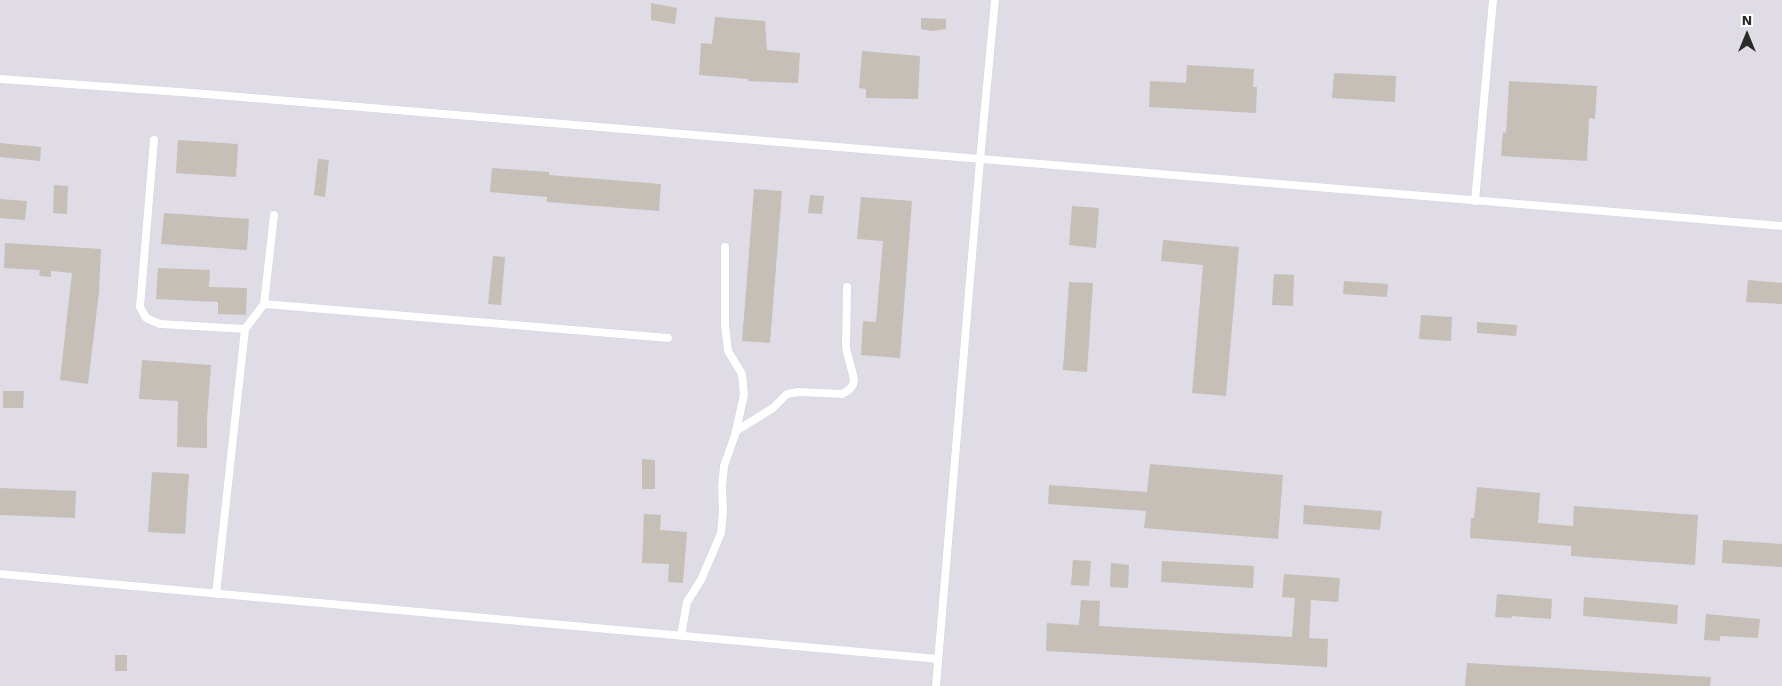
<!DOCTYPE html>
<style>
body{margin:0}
#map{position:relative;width:1782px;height:686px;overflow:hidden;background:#ede5db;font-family:"Work Sans",sans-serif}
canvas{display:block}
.north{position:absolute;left:1722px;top:10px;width:50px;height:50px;-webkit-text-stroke:4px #fff;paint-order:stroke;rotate:0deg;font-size:14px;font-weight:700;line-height:20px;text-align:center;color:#2a2a2a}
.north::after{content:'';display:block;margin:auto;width:18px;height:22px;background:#2a2a2a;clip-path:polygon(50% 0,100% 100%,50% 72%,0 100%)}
</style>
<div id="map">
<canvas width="1782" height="686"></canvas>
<div class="north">N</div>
</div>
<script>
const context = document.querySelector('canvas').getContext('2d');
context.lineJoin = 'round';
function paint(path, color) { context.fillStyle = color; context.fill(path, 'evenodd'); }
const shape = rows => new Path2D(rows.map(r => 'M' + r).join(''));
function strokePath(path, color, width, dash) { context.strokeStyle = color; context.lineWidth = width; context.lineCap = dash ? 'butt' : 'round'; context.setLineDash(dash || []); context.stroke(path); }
paint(shape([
 [0,0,1782,0,1782,686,0,686]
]), '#dfdce5');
paint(shape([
 [651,3,677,8,675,24,651,20],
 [715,17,765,21,767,50,800,53,798,83,748,81,748,79,699,75,701,43,712,44],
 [921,18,946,19,946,29,931,31,921,29],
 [862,51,920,56,918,99,866,98,866,89,859,88],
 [1187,65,1254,69,1253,87,1257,87,1256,113,1149,107,1150,81,1186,83],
 [1334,73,1396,76,1395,102,1332,98],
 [1509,81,1597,86,1595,119,1589,118,1587,161,1501,156,1503,132,1506,133],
 [178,140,238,144,236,177,176,173],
 [0,143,41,147,40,161,0,157],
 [318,159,329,160,325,197,314,195],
 [492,168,549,172,549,175,661,184,659,211,547,202,547,197,490,192],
 [54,185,68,186,67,214,53,213],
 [754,189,782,191,770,343,742,341],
 [810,195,824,196,822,214,808,213],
 [861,197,912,201,900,358,861,355,863,321,876,322,883,241,857,239],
 [0,199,27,201,25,220,0,218],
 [1072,206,1099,208,1096,248,1069,245],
 [164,213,249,219,247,250,161,244],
 [1163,240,1239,247,1226,396,1192,393,1203,265,1161,261],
 [5,243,101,249,99,292,88,384,60,380,72,273,51,271,51,277,39,276,40,270,4,268],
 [493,256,505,257,501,305,488,304],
 [158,268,210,270,209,287,247,288,246,315,218,314,218,302,156,299],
 [1274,274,1294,275,1293,306,1272,305],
 [1748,280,1782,283,1782,304,1746,302],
 [1344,281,1388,284,1387,297,1343,294],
 [1069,282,1093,283,1087,372,1063,370],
 [1421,315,1452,317,1451,341,1419,339],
 [1477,322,1517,325,1516,336,1477,333],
 [142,360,211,365,207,419,207,448,177,447,178,401,139,399],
 [3,391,24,391,23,408,3,408],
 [642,459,655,460,655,489,642,489],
 [1150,464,1283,475,1278,539,1144,528,1146,511,1048,504,1049,485,1147,492],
 [152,472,189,474,185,534,148,532],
 [1477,487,1540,493,1538,523,1573,526,1574,506,1698,515,1695,565,1571,556,1571,546,1470,538,1471,518,1474,518],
 [0,488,76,491,75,518,0,515],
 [1304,505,1382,511,1380,530,1303,524],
 [644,514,661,515,660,530,687,532,683,583,668,582,669,564,642,563],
 [1723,540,1782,544,1782,567,1722,563],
 [1073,560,1091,561,1089,586,1071,585],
 [1162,561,1254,566,1253,588,1161,582],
 [1111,563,1129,565,1128,588,1110,587],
 [1284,574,1340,578,1338,602,1311,600,1309,638,1328,639,1327,667,1046,651,1047,623,1079,625,1081,600,1100,601,1099,626,1292,637,1295,598,1282,597],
 [1497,594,1552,599,1551,619,1512,616,1512,618,1495,617],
 [1584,597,1678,605,1677,624,1583,616],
 [1706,614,1760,619,1758,638,1720,636,1720,641,1704,640],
 [115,655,127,655,127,671,115,671],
 [1467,663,1711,677,1710,686,1465,686]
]), '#c5bfb8');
const lane = shape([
 [0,79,193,93,1782,226],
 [154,140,140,307,146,318,160,324,245,329],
 [1475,201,1493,0],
 [264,304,668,338],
 [736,431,773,408,787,394,799,392,842,394,849,390,853,385,854,379,846,348,847,287],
 [0,574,938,659],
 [216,594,245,329,264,304,274,215],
 [681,636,687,602,701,580,721,533,723,512,722,487,724,466,735,435,744,395,742,374,728,351,725,325,725,247],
 [936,686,980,160,995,0]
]);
strokePath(lane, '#d0d4e4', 9);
strokePath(lane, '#fff', 8);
</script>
